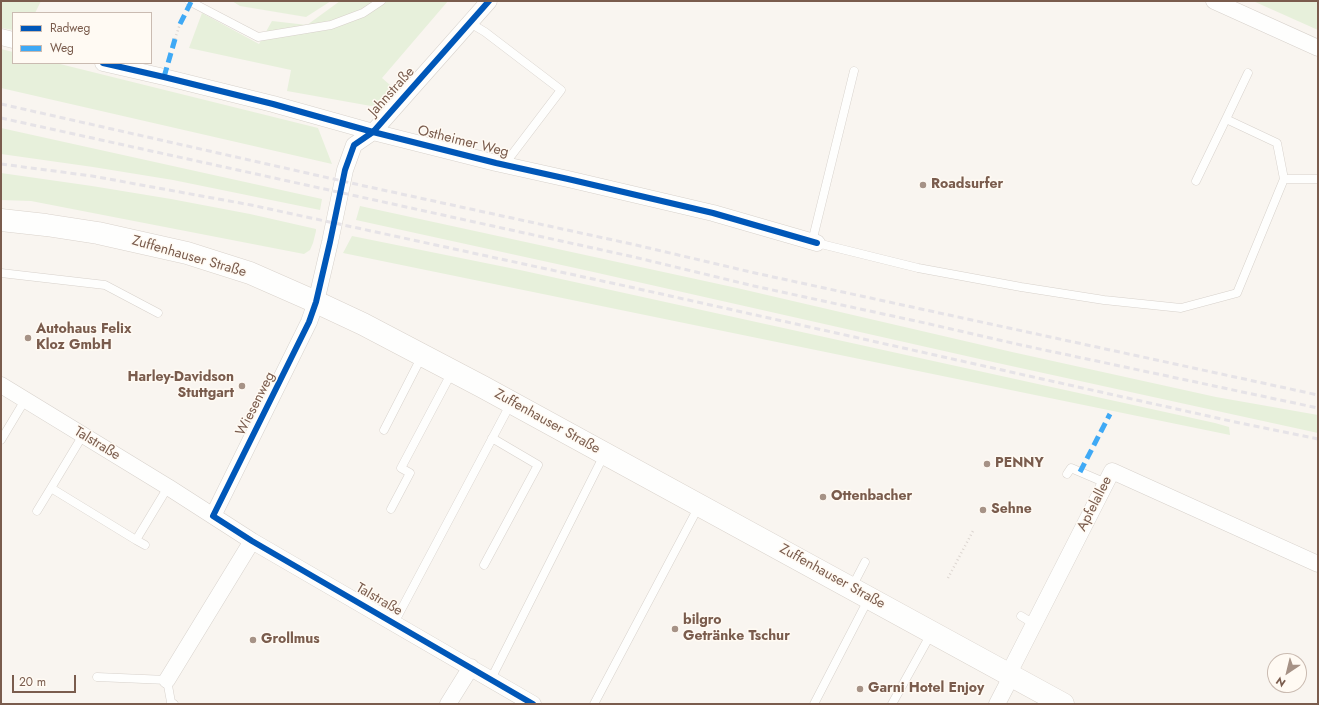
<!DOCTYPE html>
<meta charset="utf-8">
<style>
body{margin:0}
#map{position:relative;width:1319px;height:705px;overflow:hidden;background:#f9f5f0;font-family:Jost,sans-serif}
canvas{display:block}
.frame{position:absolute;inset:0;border:2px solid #7a5c4d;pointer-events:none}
.legend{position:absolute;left:12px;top:12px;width:140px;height:52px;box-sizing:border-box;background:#fffaf3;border:1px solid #cabbb1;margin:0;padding:5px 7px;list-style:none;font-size:12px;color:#7a5c4d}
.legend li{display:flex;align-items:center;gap:8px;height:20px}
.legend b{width:20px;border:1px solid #cabbb1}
.north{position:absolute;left:1267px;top:653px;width:40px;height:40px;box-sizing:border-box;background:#fffaf3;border:1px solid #cabbb1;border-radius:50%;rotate:215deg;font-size:11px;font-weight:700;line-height:16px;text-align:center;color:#7a5c4d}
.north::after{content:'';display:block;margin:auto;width:14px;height:18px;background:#a69286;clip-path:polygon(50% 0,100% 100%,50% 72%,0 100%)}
.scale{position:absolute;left:12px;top:675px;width:64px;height:18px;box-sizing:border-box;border:2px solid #7a5c4d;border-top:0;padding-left:5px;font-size:12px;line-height:14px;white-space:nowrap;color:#7a5c4d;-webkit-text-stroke:3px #fffaf3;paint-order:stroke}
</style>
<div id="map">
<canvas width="1319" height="705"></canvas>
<div class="frame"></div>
<ul class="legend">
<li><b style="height:5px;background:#0057b8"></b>Radweg</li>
<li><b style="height:5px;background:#3fa9f5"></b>Weg</li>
</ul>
<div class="north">N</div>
<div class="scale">20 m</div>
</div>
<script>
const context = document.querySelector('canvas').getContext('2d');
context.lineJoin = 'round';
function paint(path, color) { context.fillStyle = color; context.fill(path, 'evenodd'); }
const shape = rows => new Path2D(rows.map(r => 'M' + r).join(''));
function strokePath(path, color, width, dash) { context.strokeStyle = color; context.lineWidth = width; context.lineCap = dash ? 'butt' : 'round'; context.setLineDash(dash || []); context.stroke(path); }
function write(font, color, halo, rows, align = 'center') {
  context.font = font + ' Jost,sans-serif'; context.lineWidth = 3; context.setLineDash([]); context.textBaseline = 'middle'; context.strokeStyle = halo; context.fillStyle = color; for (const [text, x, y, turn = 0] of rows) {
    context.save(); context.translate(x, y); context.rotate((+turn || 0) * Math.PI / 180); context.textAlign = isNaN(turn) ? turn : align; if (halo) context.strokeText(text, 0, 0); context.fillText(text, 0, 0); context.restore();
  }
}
paint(shape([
 [1,1,41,1,35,13,13,13,13,30,1,28],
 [232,1,331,1,306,17,240,6],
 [340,1,448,1,382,78,397,91,386,102,371,106,287,91,291,70,189,48,202,13,259,44,272,21,307,25],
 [1253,1,1318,1,1318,30],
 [1,49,13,52,13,63,56,63,318,128,332,164,1,88],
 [1,128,322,199,320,210,173,180,93,167,1,154],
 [1,173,92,186,171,199,250,214,316,229,316,231,313,243,310,250,304,254,31,201,1,200],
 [360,206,737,288,1012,352,1216,397,1318,415,1318,433,993,362,589,271,356,220],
 [352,236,520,270,1215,423,1229,427,1230,435,343,253]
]), '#e7f0db');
const service = shape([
 [189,1,258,37,331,25,363,13,381,1],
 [470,23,485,32,561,90,504,165],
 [1248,73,1226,119,1277,143,1284,179],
 [1196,181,1226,119],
 [812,242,854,71],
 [817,243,918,268,1021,287,1104,300,1181,308,1237,293,1284,179,1318,179],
 [1,273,105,285,158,313],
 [384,430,422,356],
 [83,435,51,488,136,540,168,487],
 [1,440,25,400],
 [1067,474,1071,468,1106,483],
 [391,509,410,473,401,468,452,372],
 [37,511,51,488],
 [136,540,145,545],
 [484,565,538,465,492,438],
 [852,587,865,562],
 [1021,616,1034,624],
 [394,623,511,403],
 [97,677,167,680,171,702,174,704],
 [491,679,604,455],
 [594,704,699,506],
 [814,704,869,598],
 [892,704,932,632]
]);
const minor = shape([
 [1214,1,1318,48],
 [1,37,13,40],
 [103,63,164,77,273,104,373,132,496,163,568,179,713,213,817,243],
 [1,385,168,487,252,541,533,704],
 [213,516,309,322,316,302,330,242,345,170,354,145,373,132,489,1],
 [1009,673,1112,471,1318,564],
 [167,680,252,541],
 [448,704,471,667],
 [997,704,1012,675]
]);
const secondary = shape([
 [1,220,46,225,98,233,187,253,250,273,316,302,363,324,483,387,1063,704]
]);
strokePath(service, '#d7d1cb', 9);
strokePath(minor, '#d7d1cb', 17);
strokePath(secondary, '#d9d2cb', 23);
strokePath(shape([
 [175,39,180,24],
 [948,578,974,529]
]), '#dcd5d0', 2.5, [1, 3]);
strokePath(service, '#fefefd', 8);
strokePath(minor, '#fefefd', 16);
strokePath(secondary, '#fefefd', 22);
strokePath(shape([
 [1,104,360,185,636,245,755,273,1318,395],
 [1,118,634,257,754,286,925,323,1021,345,1318,408],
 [1,164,92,176,251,205,630,287,1235,422,1318,439]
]), '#e6e3e7', 3, [6, 4]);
strokePath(shape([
 [180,24,191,2],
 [164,77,175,39],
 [1080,472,1110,414]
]), '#3fa9f5', 5, [10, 5]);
strokePath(shape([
 [489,1,373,132,354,145,345,170,330,242,316,302,309,322,213,516,252,541,533,704],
 [103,63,164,77,273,104,373,132,496,163,568,179,713,213,817,243]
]), '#0057b8', 6);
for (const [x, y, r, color] of [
 [923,185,4,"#a69286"],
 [28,338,4,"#a69286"],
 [242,386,4,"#a69286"],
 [987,464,4,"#a69286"],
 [823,497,4,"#a69286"],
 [983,510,4,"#a69286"],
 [675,629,4,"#a69286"],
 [253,640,4,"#a69286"],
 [860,689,4,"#a69286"]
]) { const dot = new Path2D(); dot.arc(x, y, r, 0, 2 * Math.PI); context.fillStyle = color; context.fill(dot); strokePath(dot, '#fffaf3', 1.5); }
write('14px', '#7a5c4d', '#fffaf3', [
 ["Jahnstraße",392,92,-48],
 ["Ostheimer Weg",463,142,14],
 ["Zuffenhauser Straße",189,257,16],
 ["Wiesenweg",256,404,-63],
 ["Zuffenhauser Straße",547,422,29],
 ["Talstraße",97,444,31],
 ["Apfelallee",1095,504,-63],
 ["Zuffenhauser Straße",832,577,29],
 ["Talstraße",379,600,30]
]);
write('bold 14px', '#7a5c4d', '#fffaf3', [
 ["Roadsurfer",931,185],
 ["Autohaus Felix",36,330],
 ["Kloz GmbH",36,346],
 ["Harley-Davidson",234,378,"right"],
 ["Stuttgart",234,394,"right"],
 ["PENNY",995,464],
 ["Ottenbacher",831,497],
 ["Sehne",991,510],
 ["bilgro",683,621],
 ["Getränke Tschur",683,637],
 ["Grollmus",261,640],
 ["Garni Hotel Enjoy",868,689]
], 'left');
</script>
